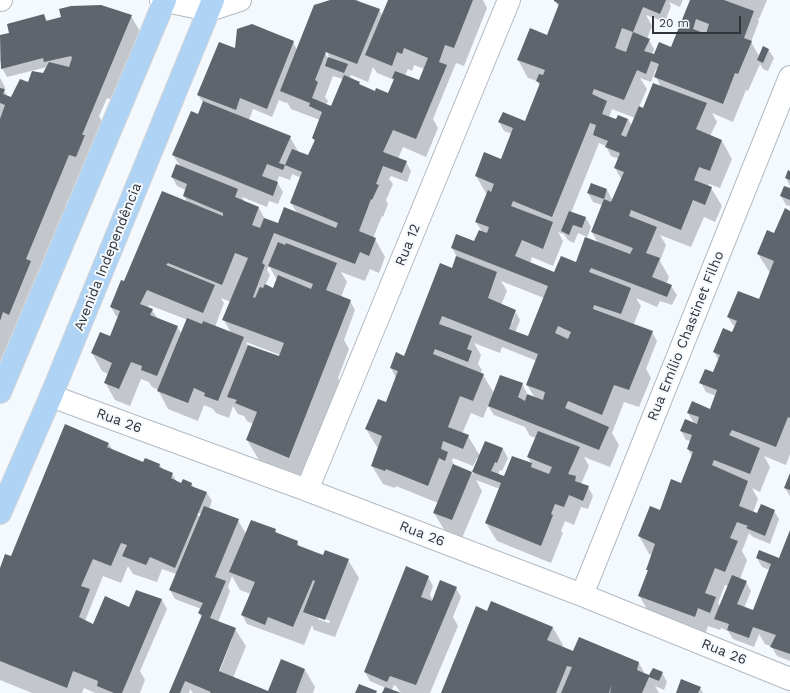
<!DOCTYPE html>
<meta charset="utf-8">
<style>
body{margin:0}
#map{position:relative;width:790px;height:693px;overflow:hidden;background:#f4f9fe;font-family:"Work Sans",sans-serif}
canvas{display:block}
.scale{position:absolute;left:652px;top:16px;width:89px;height:18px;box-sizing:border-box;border:2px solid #313438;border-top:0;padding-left:5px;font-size:12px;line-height:14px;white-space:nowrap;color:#313438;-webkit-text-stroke:3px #f4f9fe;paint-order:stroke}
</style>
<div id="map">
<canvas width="790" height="693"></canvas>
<div class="scale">20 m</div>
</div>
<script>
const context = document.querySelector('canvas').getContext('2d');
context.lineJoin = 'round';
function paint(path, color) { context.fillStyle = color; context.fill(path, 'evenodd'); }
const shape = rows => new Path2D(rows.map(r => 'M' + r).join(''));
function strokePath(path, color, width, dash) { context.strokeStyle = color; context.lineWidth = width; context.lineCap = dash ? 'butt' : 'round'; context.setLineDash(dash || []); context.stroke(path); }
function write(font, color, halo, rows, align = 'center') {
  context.font = font + ' "Work Sans",sans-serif'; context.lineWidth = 4; context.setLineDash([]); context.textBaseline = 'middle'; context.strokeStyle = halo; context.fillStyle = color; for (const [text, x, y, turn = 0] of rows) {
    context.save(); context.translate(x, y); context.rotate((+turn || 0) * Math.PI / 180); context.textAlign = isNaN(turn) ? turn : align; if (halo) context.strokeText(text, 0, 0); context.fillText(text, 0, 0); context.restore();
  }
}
paint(shape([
 [334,0,358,0,359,2,379,10,383,16,389,0,483,0,487,8,464,66,456,63,433,119,438,128,426,157,403,147,398,159,406,162,411,171,407,182,391,176,389,179,393,184,386,200,388,204,383,217,382,216,373,238,375,239,385,257,379,273,370,269,365,281,341,272,347,282,341,297,350,301,355,310,344,340,349,349,338,378,342,386,304,482,262,465,247,440,253,424,247,421,244,416,238,414,233,406,229,418,216,413,213,409,204,405,198,421,168,409,158,390,152,387,149,382,141,379,130,406,115,400,105,382,108,374,102,371,92,353,100,333,111,337,118,317,116,316,111,307,124,283,188,203,184,196,186,190,177,186,172,177,180,166,173,155,198,115,203,102,198,95,236,50,293,42,297,50],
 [324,47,330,58,328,58,322,48],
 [414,65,424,69,420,81,405,76,408,69,412,71],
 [373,67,377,73,394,80,391,95,376,92,361,86,359,83,350,79,351,75,368,82],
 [333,76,343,79,332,108,326,105,328,101,325,97],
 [279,100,286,103,287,102,291,109,320,120,313,138,315,142,309,158,299,153,290,137,249,120,253,109,272,117],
 [292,174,301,178,291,203,297,213,278,224,265,219,259,208,245,203,242,197,267,207,269,201,278,204,283,192,277,182,279,176,290,180],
 [269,266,277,280,274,289,265,286,270,275,267,270],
 [221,298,231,302,224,320,231,333,215,327,224,303],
 [149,305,188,320,182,334,177,327,158,319,152,310,148,308],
 [246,342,280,355,278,357,249,347],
 [555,0,683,0,680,7,669,2,671,6,665,22,646,15,652,26,647,39,649,40,654,49,652,55,654,56,672,48,691,0,767,0,759,19,757,18,759,21,751,42,759,56,768,49,774,58,768,71,763,69,760,64,748,91,746,90,733,122,712,113,717,122,710,136,722,141,732,159,720,188,709,184,708,187,711,188,722,206,715,222,704,217,691,247,660,235,666,245,660,261,669,277,666,284,671,286,677,295,672,305,660,301,657,307,636,298,641,306,633,326,652,332,657,341,646,369,651,378,639,407,624,402,612,433,619,445,610,467,584,457,589,466,581,484,588,487,593,496,588,509,581,507,574,525,565,521,561,531,563,533,551,563,497,541,486,523,500,489,476,480,482,491,462,538,445,531,434,513,438,503,396,486,395,488,383,484,372,466,379,448,377,447,366,429,386,404,396,378,391,368,405,357,452,269,457,257,452,248,475,243,483,233,476,222,487,195,476,176,485,153,501,160,512,134,504,131,499,122,525,122,540,86,537,81,528,78,518,60,548,36,559,8],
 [656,69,658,70,656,77,661,87,643,109,639,107,647,89,640,78,651,82],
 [612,109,635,118,632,126,628,119,617,121,609,118],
 [599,143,606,146,611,156,619,159,615,168,622,180,613,201,607,190,588,193,593,202,602,205,592,232,598,243,587,238,591,227,586,218,571,213],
 [558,232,563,234,563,233,568,240,574,243,578,233,587,237,576,263,555,273,530,263,532,257,553,266,563,241],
 [501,281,544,298,529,338,515,333,520,320,516,312,512,323,510,321,514,311,516,312,515,311,501,305,507,291],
 [474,343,500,353,502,347,537,361,527,385,535,398,526,395,527,393,522,384,494,393,483,375,480,374,482,370,478,364,481,355],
 [488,406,494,415,525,427,530,436,536,438,528,457,532,465,513,457,504,479,498,475,500,470,502,471,508,458,503,449,485,443,480,456,468,436,462,434,471,413,483,418],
 [453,458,473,466,477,458,479,458,473,474,455,466,452,461],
 [44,15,48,22,131,16,141,33,114,101,107,98,99,116,104,125,86,174,80,173,65,207,69,215,19,332,14,330,0,362,0,78,5,87,4,90,8,97,12,99,29,84,44,74,47,67,7,77,2,68,0,60,0,36,10,33],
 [790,172,790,186,786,178],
 [790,189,790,206,786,205,781,196],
 [790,212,790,454,786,465,764,456,770,467,760,492,752,488,758,499,753,513,758,515,774,511,779,519,770,544,753,537,749,533,742,551,747,560,740,579,746,582,751,591,744,608,756,612,770,570,762,567,757,558,780,559,790,533,790,661,777,656,772,647,765,644,759,634,754,647,733,639,728,631,721,628,720,630,708,626,705,635,649,613,639,595,648,572,647,569,652,555,649,554,639,536,682,484,692,457,688,449,691,441,686,440,681,431,695,425,688,413,710,411,716,396,706,392,701,383,714,374,719,361,714,352,734,333,735,326,733,325,728,317,759,300,770,273,758,254,775,234],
 [725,585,728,586,720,606,718,603],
 [109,444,113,451,143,462,146,459,160,465,162,469,172,474,177,482,182,484,191,483,194,488,207,493,212,501,209,509,238,520,246,534,275,530,278,535,297,542,300,547,323,556,348,560,359,578,335,637,314,630,312,625,304,645,247,624,242,615,251,594,240,590,232,576,228,587,230,591,218,622,235,629,246,646,233,678,269,692,305,670,315,687,313,693,193,693,190,689,189,693,170,693,202,618,199,613,201,609,175,599,170,590,176,574,162,569,157,582,133,574,128,566,121,583,103,576,85,621,94,625,129,609,137,591,162,600,167,609,140,671,145,680,140,693,95,693,84,688,82,693,32,693,0,680,0,570],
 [187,508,203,515,202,517,187,511],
 [318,616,330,621,329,623,318,619],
 [230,639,232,639,218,676,216,675],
 [790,476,790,496,785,488],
 [428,577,433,586,430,595,433,601,456,588,461,597,453,617,458,626,430,693,401,693,396,686,394,685,392,690,398,693,384,693,386,688,370,681,365,672],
 [488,612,553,628,563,645,562,647,574,652,639,663,644,672,643,673,649,675,662,673,667,682,664,690,655,686,659,693,442,693],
 [700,688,703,693,677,693]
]), '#0003');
paint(shape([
 [330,0,355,0,380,9,357,64,326,52,315,80,318,82,312,98,331,106,344,75,360,82,359,84,375,91,376,88,388,93,394,79,392,78,395,71,419,80,428,58,404,48,402,54,397,52,392,66,365,55,388,0,473,0,454,48,445,45,439,62,447,65,416,139,393,130,383,152,407,161,402,173,383,166,376,184,379,185,372,200,371,199,359,231,376,238,369,256,360,252,355,264,274,233,262,263,265,265,253,297,255,298,260,287,263,288,265,284,273,288,278,275,311,289,313,284,268,266,278,242,285,245,286,243,337,263,326,290,351,300,289,458,246,440,257,412,235,403,237,400,227,397,248,345,279,356,284,343,222,320,248,258,235,253,222,285,168,263,166,265,215,285,203,313,147,290,140,304,153,309,150,315,178,326,157,376,141,370,142,366,131,362,119,389,104,383,112,363,91,353,100,332,110,336,120,311,110,307,121,280,124,281,162,191,223,216,223,213,183,196,187,184,171,177,176,164,238,189,235,197,259,207,252,225,260,228,264,218,278,223,284,207,336,228,338,223,290,203,302,172,285,165,292,149,308,155,315,140,312,138,322,112,309,106,310,103,280,91,314,5],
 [554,0,666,0,660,14,643,7,633,32,622,28,615,48,626,52,633,32,650,39,644,51,654,54,659,42,671,47,690,0,724,0,754,11,744,38,752,41,738,74,735,73,723,104,654,77,659,64,651,61,646,74,637,70,624,100,594,89,592,94,607,101,602,114,616,119,618,115,628,119,621,135,626,137,639,106,643,108,653,83,707,103,696,129,722,140,710,171,699,167,694,180,712,187,705,205,693,200,681,230,631,210,629,216,657,227,646,253,660,258,652,277,672,285,667,297,591,268,589,272,631,288,621,314,594,305,593,309,653,331,629,390,614,385,602,415,568,401,565,408,609,427,599,450,488,406,500,375,523,383,518,397,525,401,527,394,543,400,545,392,526,385,538,354,442,316,439,324,472,336,467,349,472,351,468,362,435,349,433,354,484,374,473,401,460,396,448,427,469,435,463,449,443,441,441,449,448,452,445,461,439,458,428,486,386,469,385,471,371,466,382,436,365,429,378,399,386,402,398,371,390,368,396,352,404,356,440,263,452,268,456,256,497,272,488,298,516,310,509,329,528,336,548,286,451,248,456,234,474,241,479,230,487,233,489,227,475,222,488,190,491,192,494,184,475,176,484,152,501,159,513,128,498,122,503,112,525,121,540,83,536,81,539,74,543,75,545,70,517,60,530,28,547,35,559,4,554,1],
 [696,19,709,24,706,34,693,29],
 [590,123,596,125,593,135,608,141,605,147,620,153,614,168,624,172,611,202,604,199,607,189,591,183,587,193,604,199,591,232,633,248,630,254,585,237,576,262,561,256,554,272,515,256,522,240,543,249,553,222,511,206,513,201,552,217],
 [558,326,571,332,568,339,555,333],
 [101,5,132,15,82,135,85,135,76,157,69,155,26,259,31,261,9,315,3,312,0,321,0,119,5,105,0,103,0,88,5,89,3,94,11,97,20,79,28,82,32,71,43,73,49,62,69,67,72,58,71,56,44,62,43,58,1,69,0,35,9,33,7,24,44,14,46,21,61,17,59,9,71,6],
 [252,24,294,41,267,109,240,98,236,110,197,95,219,42,235,48,237,29],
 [763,46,769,49,763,63,757,60],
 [328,57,348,64,344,73,325,66],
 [203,101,291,136,279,163,285,165,283,170,267,164,262,176,278,182,273,196,172,155,191,111,198,114],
 [788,170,790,171,790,180,785,178],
 [784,186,790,188,790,200,780,196],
 [785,208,790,211,790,418,788,417,776,447,732,430,729,435,760,448,750,474,714,460,712,465,748,481,739,506,757,513,761,504,775,510,765,536,746,528,748,526,737,522,730,538,738,541,725,572,715,568,705,593,716,597,710,613,698,608,695,617,638,596,648,570,646,570,655,544,638,536,650,506,660,510,671,479,681,483,693,452,687,449,692,435,680,431,685,419,697,424,699,417,687,413,692,401,710,409,717,390,699,383,705,369,713,372,720,355,713,352,723,328,732,332,737,321,727,317,738,291,759,299,774,261,757,254,767,230,774,233],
 [569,211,586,217,582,228,573,225,569,235,561,231],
 [187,318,202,324,203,321,244,337,218,401,204,396,205,393,194,388,188,403,157,391],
 [65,424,109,443,107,447,143,462,145,458,160,464,159,467,173,473,171,478,181,483,183,479,192,483,191,486,207,492,175,568,150,557,146,565,122,556,127,545,121,543,111,566,93,559,81,586,90,589,79,617,93,624,105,596,129,607,136,590,162,599,122,693,114,693,97,686,98,681,73,671,67,688,0,661,0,568,5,554,11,556],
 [538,431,580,447,568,474,576,476,575,481,589,486,583,501,569,495,564,507,555,504,551,514,553,515,541,546,485,523,501,483,472,472,485,441,503,448,497,463,495,462,491,471,504,476,512,456,532,463,531,467,549,474,552,467,527,457],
 [453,464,472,472,452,520,433,513],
 [790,473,790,490,784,488],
 [204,506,239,519,215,577,226,581,210,618,236,628,219,671,268,691,281,659,305,669,296,693,210,693,211,692,185,681,180,693,169,693,202,615,198,613,203,603,169,590],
 [251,520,276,529,275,532,298,541,297,545,323,555,325,550,349,559,325,620,303,612,315,581,313,580,293,627,268,617,265,625,241,615,255,582,229,572],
 [790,530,790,654,770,647,776,635,753,627,749,638,727,630,729,624,714,619,732,575,747,581,737,604,753,610,771,564,756,558,759,550,779,558],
 [406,566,429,576,421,597,432,601,440,580,457,587,416,685,390,676,387,682,364,672],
 [491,601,553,627,547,640,573,651,579,637,639,662,637,670,649,675,653,668,663,672,659,681,649,677,642,693,610,693,612,684,609,693,561,693,572,667,567,666,556,693,441,693,476,606,487,611],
 [681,679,701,687,698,693,676,693],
 [359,684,377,691,376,693,355,693],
 [385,687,401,693,382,693]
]), '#5e656c');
const minor = shape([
 [0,0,1,0],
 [161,0,209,10,240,0],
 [51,396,307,490,582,595,790,679],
 [307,490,509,0],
 [582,595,790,77]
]);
const major = shape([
 [0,392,165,0],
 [0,513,51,396,213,0]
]);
strokePath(minor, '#b2bac3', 24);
strokePath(major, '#d6d6d7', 24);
strokePath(minor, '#fff', 22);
strokePath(major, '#afd3f4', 22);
write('14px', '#313438', '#f4f9fe', [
 ["Rua 12",408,245,-68],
 ["Avenida Independência",108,257,-68],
 ["Rua Emílio Chastinet Filho",686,336,-68],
 ["Rua 26",119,421,20],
 ["Rua 26",422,534,21],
 ["Rua 26",724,652,22]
]);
</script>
